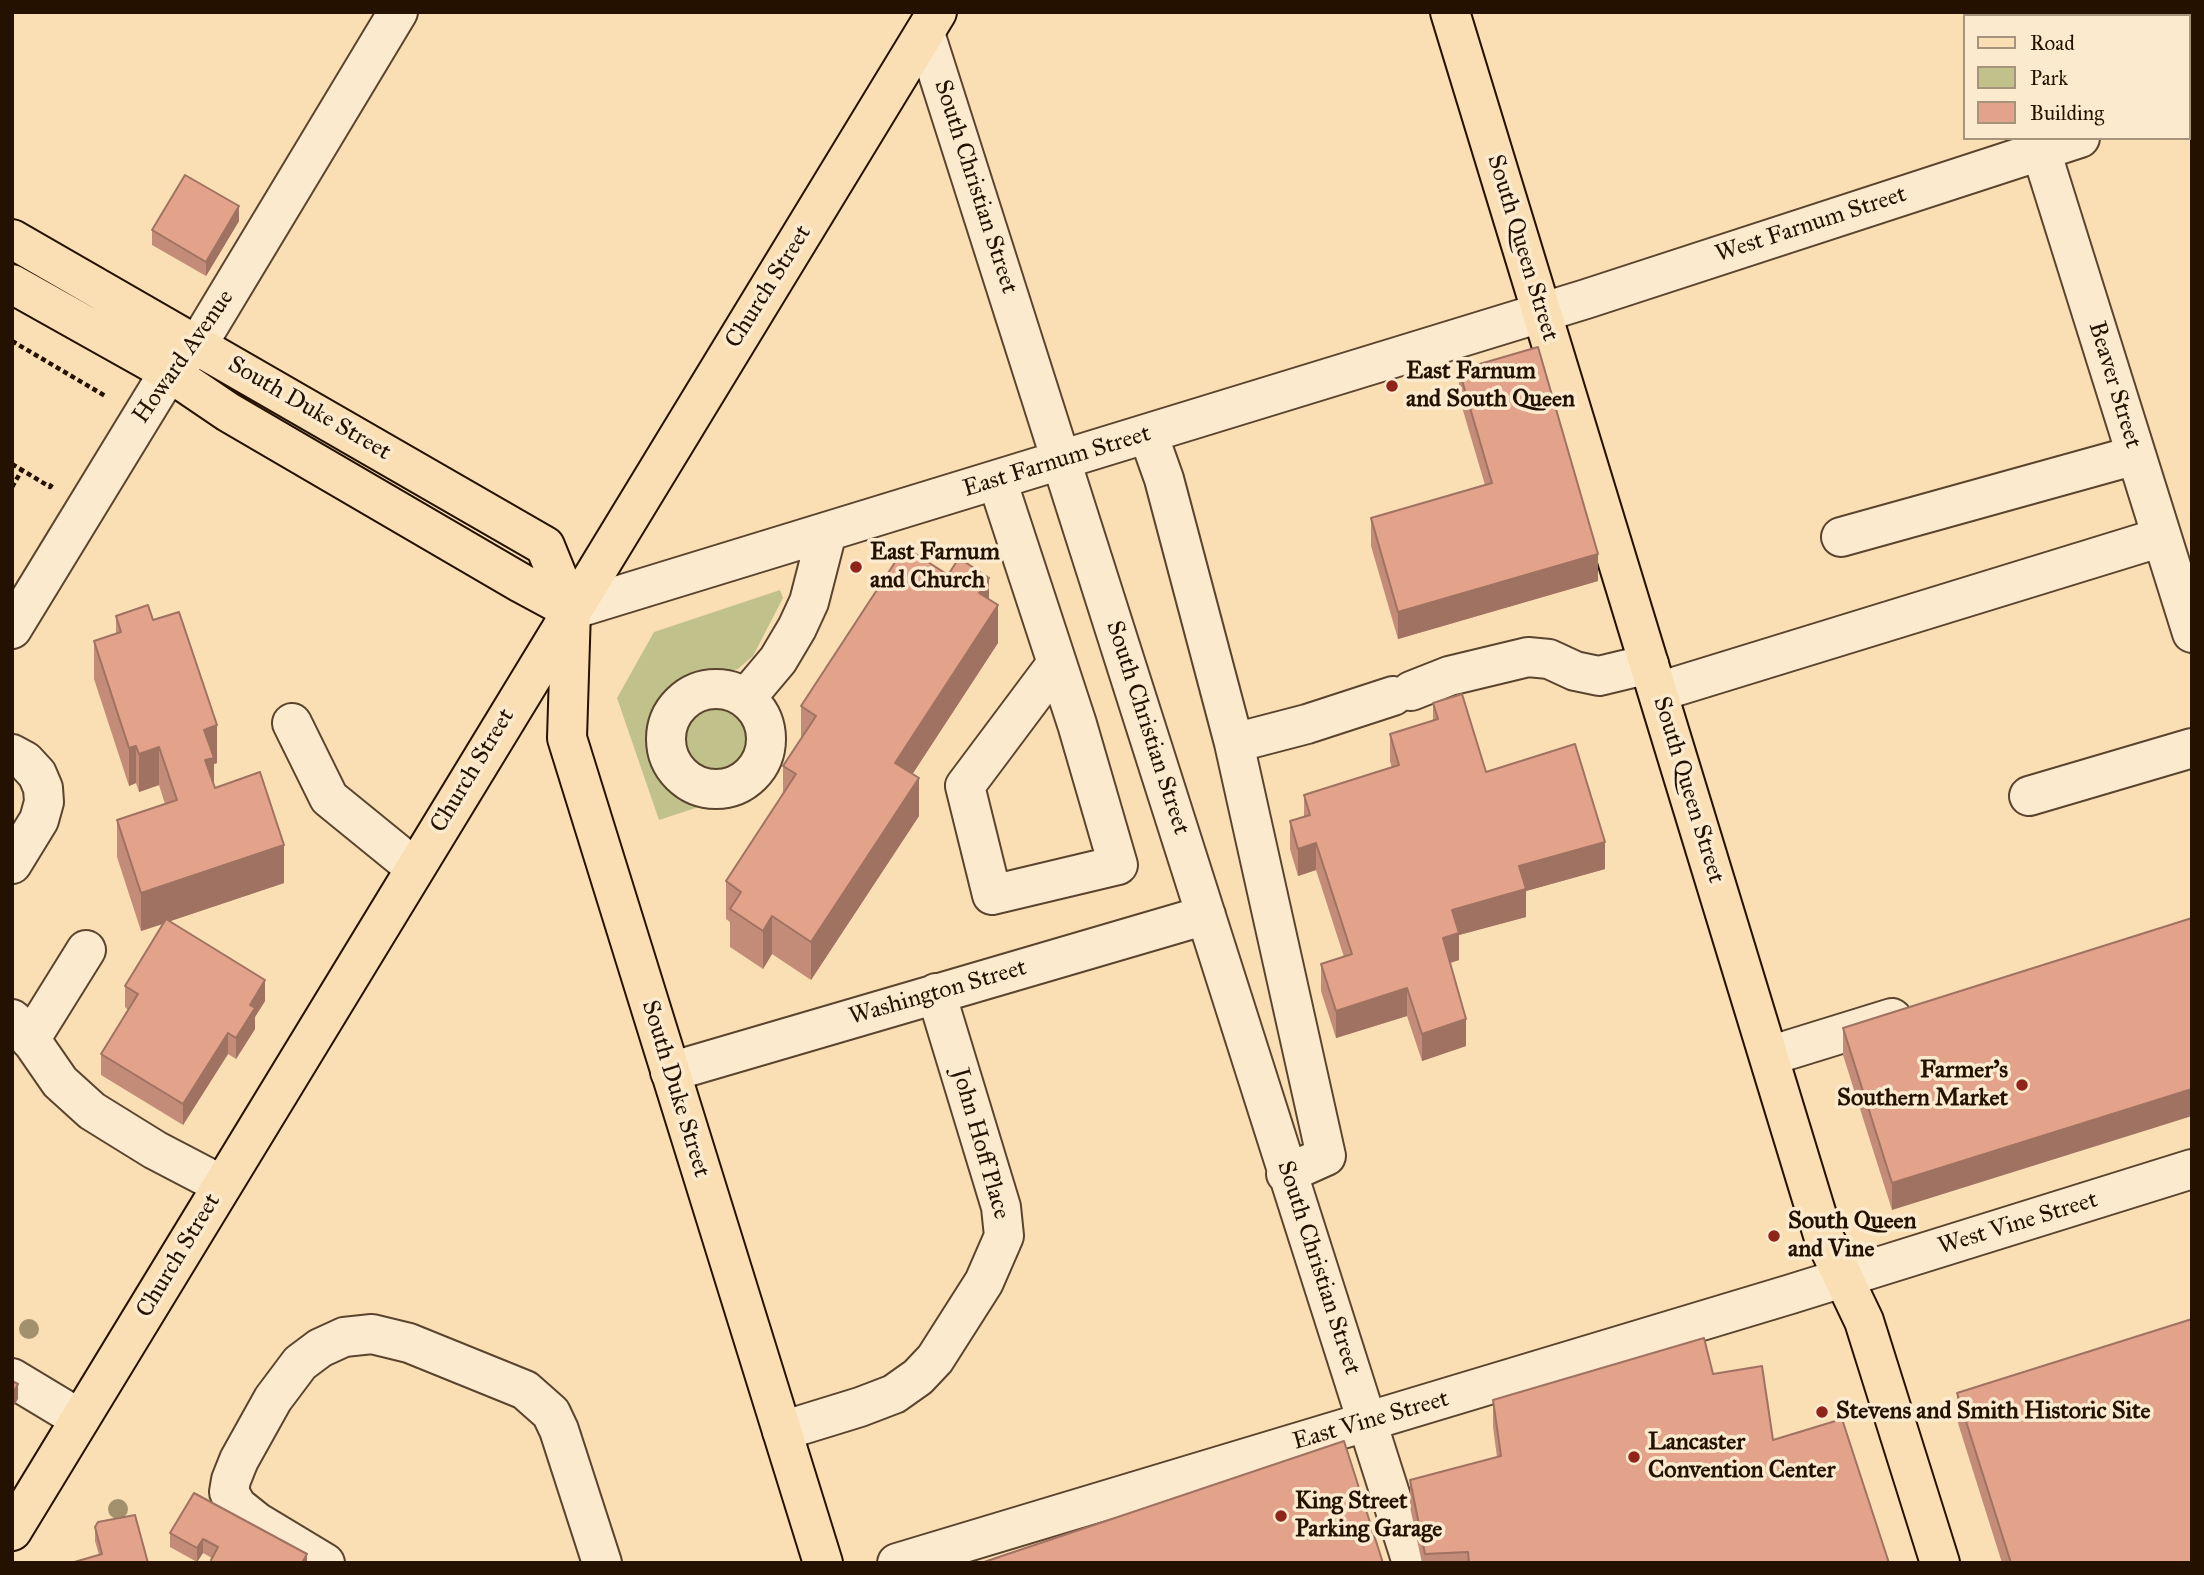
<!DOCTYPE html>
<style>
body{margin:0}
#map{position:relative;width:2204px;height:1575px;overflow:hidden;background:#fadfb5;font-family:"IM FELL Great Primer",serif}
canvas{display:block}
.frame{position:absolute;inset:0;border:14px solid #241100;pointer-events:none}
.legend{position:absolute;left:1963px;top:14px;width:228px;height:126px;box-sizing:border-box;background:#fceacf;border:2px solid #a6937c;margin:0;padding:9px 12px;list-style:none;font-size:21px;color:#241100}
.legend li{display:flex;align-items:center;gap:14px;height:35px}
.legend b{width:35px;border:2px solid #a6937c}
</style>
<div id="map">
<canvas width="2204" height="1575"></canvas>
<div class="frame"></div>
<ul class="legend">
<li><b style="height:9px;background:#fadfb5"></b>Road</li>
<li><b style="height:19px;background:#c1c18c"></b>Park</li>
<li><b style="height:19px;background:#e3a38b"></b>Building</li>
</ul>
</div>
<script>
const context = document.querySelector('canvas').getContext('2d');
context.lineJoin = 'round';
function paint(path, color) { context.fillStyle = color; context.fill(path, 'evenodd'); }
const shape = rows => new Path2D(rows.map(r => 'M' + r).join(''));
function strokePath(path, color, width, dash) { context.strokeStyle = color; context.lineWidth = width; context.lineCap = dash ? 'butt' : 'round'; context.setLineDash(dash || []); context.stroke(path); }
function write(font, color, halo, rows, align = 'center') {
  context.font = font + ' "IM FELL Great Primer",serif'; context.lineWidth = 7; context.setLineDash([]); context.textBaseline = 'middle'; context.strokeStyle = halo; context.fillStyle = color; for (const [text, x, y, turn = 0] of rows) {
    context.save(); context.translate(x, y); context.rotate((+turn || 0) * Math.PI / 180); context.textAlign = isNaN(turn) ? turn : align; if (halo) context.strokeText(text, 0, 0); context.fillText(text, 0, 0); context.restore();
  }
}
paint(shape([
 [780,590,783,598,753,656,738,669,685,684,665,699,651,730,656,758,670,784,705,802,714,802,659,820,617,698,654,632],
 '675 738a40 40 0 1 1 80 0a40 40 0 1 1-80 0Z'
]), '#c1c18c');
const minor = shape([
 [2000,12,2001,16],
 [925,33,1412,1563],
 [2188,106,2192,105],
 [2037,138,2192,633],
 [1148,434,1164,479,1234,743,1326,1156,1286,1174],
 [997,480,1077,724,1118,865,992,895,965,786,1057,663],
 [1841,537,2136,455],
 [571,610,1586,299,2080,138],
 [12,629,169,372,198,344,398,12],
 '666 739a50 50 0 1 1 100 0a50 50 0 1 1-100 0Z',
 [1411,691,1449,676,1528,657,1549,659,1575,671,1599,676,1649,664],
 [1658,692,2162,537],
 [746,698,778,660,797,628,809,602,827,532],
 [292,723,329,798,415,868],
 [1234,743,1307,724,1393,696],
 [12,754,25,761,37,774,43,788,44,802,39,820,12,864],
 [2029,796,2192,748],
 [12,1019,24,1030,60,1082,92,1111,155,1150,222,1185],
 [30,1040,86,950],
 [1769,1056,1892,1018],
 [670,1072,1206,915],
 [12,1378,80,1419],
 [782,1431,860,1407,894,1394,918,1377,935,1359,984,1282,1004,1236,1001,1207,936,993],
 [325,1563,257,1522,237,1506,229,1492,231,1480,239,1460,273,1399,300,1363,320,1348,344,1337,372,1334,409,1343,525,1390,551,1413,559,1430,602,1563],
 [897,1563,1791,1294,2192,1169]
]);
const major = shape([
 [1450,12,1823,1235,1864,1321,1940,1563],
 [12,239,545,546,571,610,567,738,823,1563],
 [12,284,169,372,228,412,521,583,571,610]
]);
const highway = shape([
 [12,1531,937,12]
]);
strokePath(minor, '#5a442d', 42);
strokePath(major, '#241100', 42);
strokePath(highway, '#241100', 42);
strokePath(shape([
 [12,341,107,397],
 [12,464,22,470],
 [12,487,22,470,50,487,52,484]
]), '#241100', 4.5, [5, 3.5]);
strokePath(minor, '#fceacf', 38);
strokePath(major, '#fadfb5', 38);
strokePath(highway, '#fadfb5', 38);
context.fillStyle = '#a3906c';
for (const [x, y] of [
 [29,1329],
 [118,1509]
]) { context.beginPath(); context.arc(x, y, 10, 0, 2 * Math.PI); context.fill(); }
paint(shape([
 [239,221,206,276,152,245,152,230],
 [1459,370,1598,581,1398,639,1371,546,1371,518,1485,485,1459,397],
 [948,575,989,600,998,643,912,774,919,816,811,980,772,954,763,969,730,947,730,922,726,919,726,881,783,794,783,766,801,739,801,706],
 [116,616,153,620,217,763,214,764,214,784,215,788,284,883,170,921,265,1001,255,1017,255,1029,236,1059,228,1054,183,1125,101,1075,101,1054,128,1010,125,1007,125,986,163,924,141,931,117,857,117,820,165,804,159,785,139,792,136,783,129,786,94,679,94,641,116,634],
 [1433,703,1486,772,1605,869,1526,891,1526,917,1459,935,1459,960,1450,963,1466,1046,1422,1061,1407,1016,1336,1038,1321,991,1321,964,1344,957,1316,870,1298,876,1290,849,1290,821,1304,817,1304,795,1392,768,1390,761,1390,734,1433,721],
 [2192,918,1892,1210,1843,1055,1843,1028],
 [1713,1374,1773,1440,1889,1563,1422,1563,1410,1507,1410,1480,1497,1457,1493,1427,1493,1400],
 [1957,1393,2192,1563,2002,1563,1957,1420],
 [194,1493,307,1563,211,1563,212,1558,203,1553,197,1562,170,1547,170,1533],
 [95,1527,148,1563,99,1555,95,1541]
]), '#c38c78');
paint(shape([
 [239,206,239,221,206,276,206,262],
 [1598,554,1598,581,1398,639,1398,612],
 [989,578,989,615,979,593],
 [998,605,998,643,895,801,895,763],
 [217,725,217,763,214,764,214,795,205,798,204,730],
 [136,746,136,783,129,786,129,748],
 [159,747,159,785,139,792,139,754],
 [919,778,919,816,811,980,811,942],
 [1605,842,1605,869,1526,891,1526,917,1459,935,1459,960,1443,965,1443,938,1452,910,1519,866],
 [1316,843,1316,870,1298,876,1298,849],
 [284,845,284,883,141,931,141,893],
 [772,916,772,954,763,969,763,931],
 [265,980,265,1001,255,1017,255,1029,236,1059,236,1038,250,1005],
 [1407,988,1407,1016,1336,1038,1336,1011],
 [1466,1019,1466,1046,1422,1061,1422,1034],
 [228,1033,228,1054,183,1125,183,1104],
 [2192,1089,2192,1116,1892,1210,1892,1183],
 [18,1384,18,1399,12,1409,12,1395],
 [203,1539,203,1553,197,1562,197,1548],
 [307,1554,307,1563,302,1563]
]), '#9f7261');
const building = shape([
 [185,175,239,206,206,262,152,230,185,175],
 [1538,347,1598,554,1398,612,1371,518,1492,483,1459,370,1538,347],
 [905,547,948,575,959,558,989,578,979,593,998,605,895,763,919,778,811,942,772,916,763,931,730,909,741,892,726,881,796,774,783,766,816,716,801,706,905,547],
 [148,605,153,620,179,612,217,725,204,730,214,758,205,760,215,788,260,772,284,845,141,893,117,820,177,800,159,747,139,754,136,746,129,748,94,641,121,632,116,616,148,605],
 [1462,694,1486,772,1575,744,1605,842,1519,866,1526,889,1452,910,1459,933,1443,938,1466,1019,1422,1034,1407,988,1336,1011,1321,964,1352,954,1316,843,1298,849,1290,821,1310,815,1304,795,1399,765,1390,734,1438,719,1433,703,1462,694],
 [2192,918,2192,1089,1892,1183,1843,1028,2192,918],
 [166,919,265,980,250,1005,255,1008,236,1038,228,1033,183,1104,101,1054,138,994,125,986,166,919],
 [2192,1319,2192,1563,2011,1563,1957,1393,2192,1319],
 [1704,1338,1713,1374,1762,1366,1773,1440,1842,1419,1889,1563,1469,1563,1468,1552,1425,1554,1410,1480,1501,1456,1493,1400,1704,1338],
 [12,1381,18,1384,12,1395,12,1381],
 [1344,1441,1383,1563,981,1563,1344,1441],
 [194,1493,307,1554,302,1563,212,1563,211,1560,218,1547,203,1539,197,1548,170,1533,194,1493],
 [135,1515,148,1563,71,1563,102,1554,95,1527,98,1522,135,1515]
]);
paint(building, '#e3a38b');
strokePath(building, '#9f7261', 2);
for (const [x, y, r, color] of [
 [1392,386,7,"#8f2418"],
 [856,567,7,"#8f2418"],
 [2022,1085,7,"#8f2418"],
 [1774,1236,7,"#8f2418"],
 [1822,1412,7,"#8f2418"],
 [1634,1457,7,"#8f2418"],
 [1281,1516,7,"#8f2418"]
]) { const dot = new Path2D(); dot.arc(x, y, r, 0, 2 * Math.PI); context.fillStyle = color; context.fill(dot); strokePath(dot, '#fceacf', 2.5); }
write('24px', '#241100', '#fceacf', [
 ["South Christian Street",975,187,72],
 ["West Farnum Street",1811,225,-18],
 ["South Queen Street",1522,248,73],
 ["Church Street",769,287,-58],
 ["Howard Avenue",184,357,-55],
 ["Beaver Street",2114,385,73],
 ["South Duke Street",309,409,30],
 ["East Farnum Street",1057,462,-17],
 ["South Christian Street",1147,728,72],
 ["Church Street",473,771,-59],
 ["South Queen Street",1688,790,73],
 ["Washington Street",938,993,-16],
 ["South Duke Street",675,1089,73],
 ["John Hoff Place",980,1144,74],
 ["West Vine Street",2018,1224,-17],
 ["Church Street",179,1256,-59],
 ["South Christian Street",1318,1268,72],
 ["East Vine Street",1371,1421,-16]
]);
write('bold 24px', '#241100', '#fceacf', [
 ["East Farnum",1406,372],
 ["and South Queen",1406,400],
 ["East Farnum",870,553],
 ["and Church",870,581],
 ["Farmer's",2008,1071,"right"],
 ["Southern Market",2008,1099,"right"],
 ["South Queen",1788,1222],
 ["and Vine",1788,1250],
 ["Stevens and Smith Historic Site",1836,1412],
 ["Lancaster",1648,1443],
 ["Convention Center",1648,1471],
 ["King Street",1295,1502],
 ["Parking Garage",1295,1530]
], 'left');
</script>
